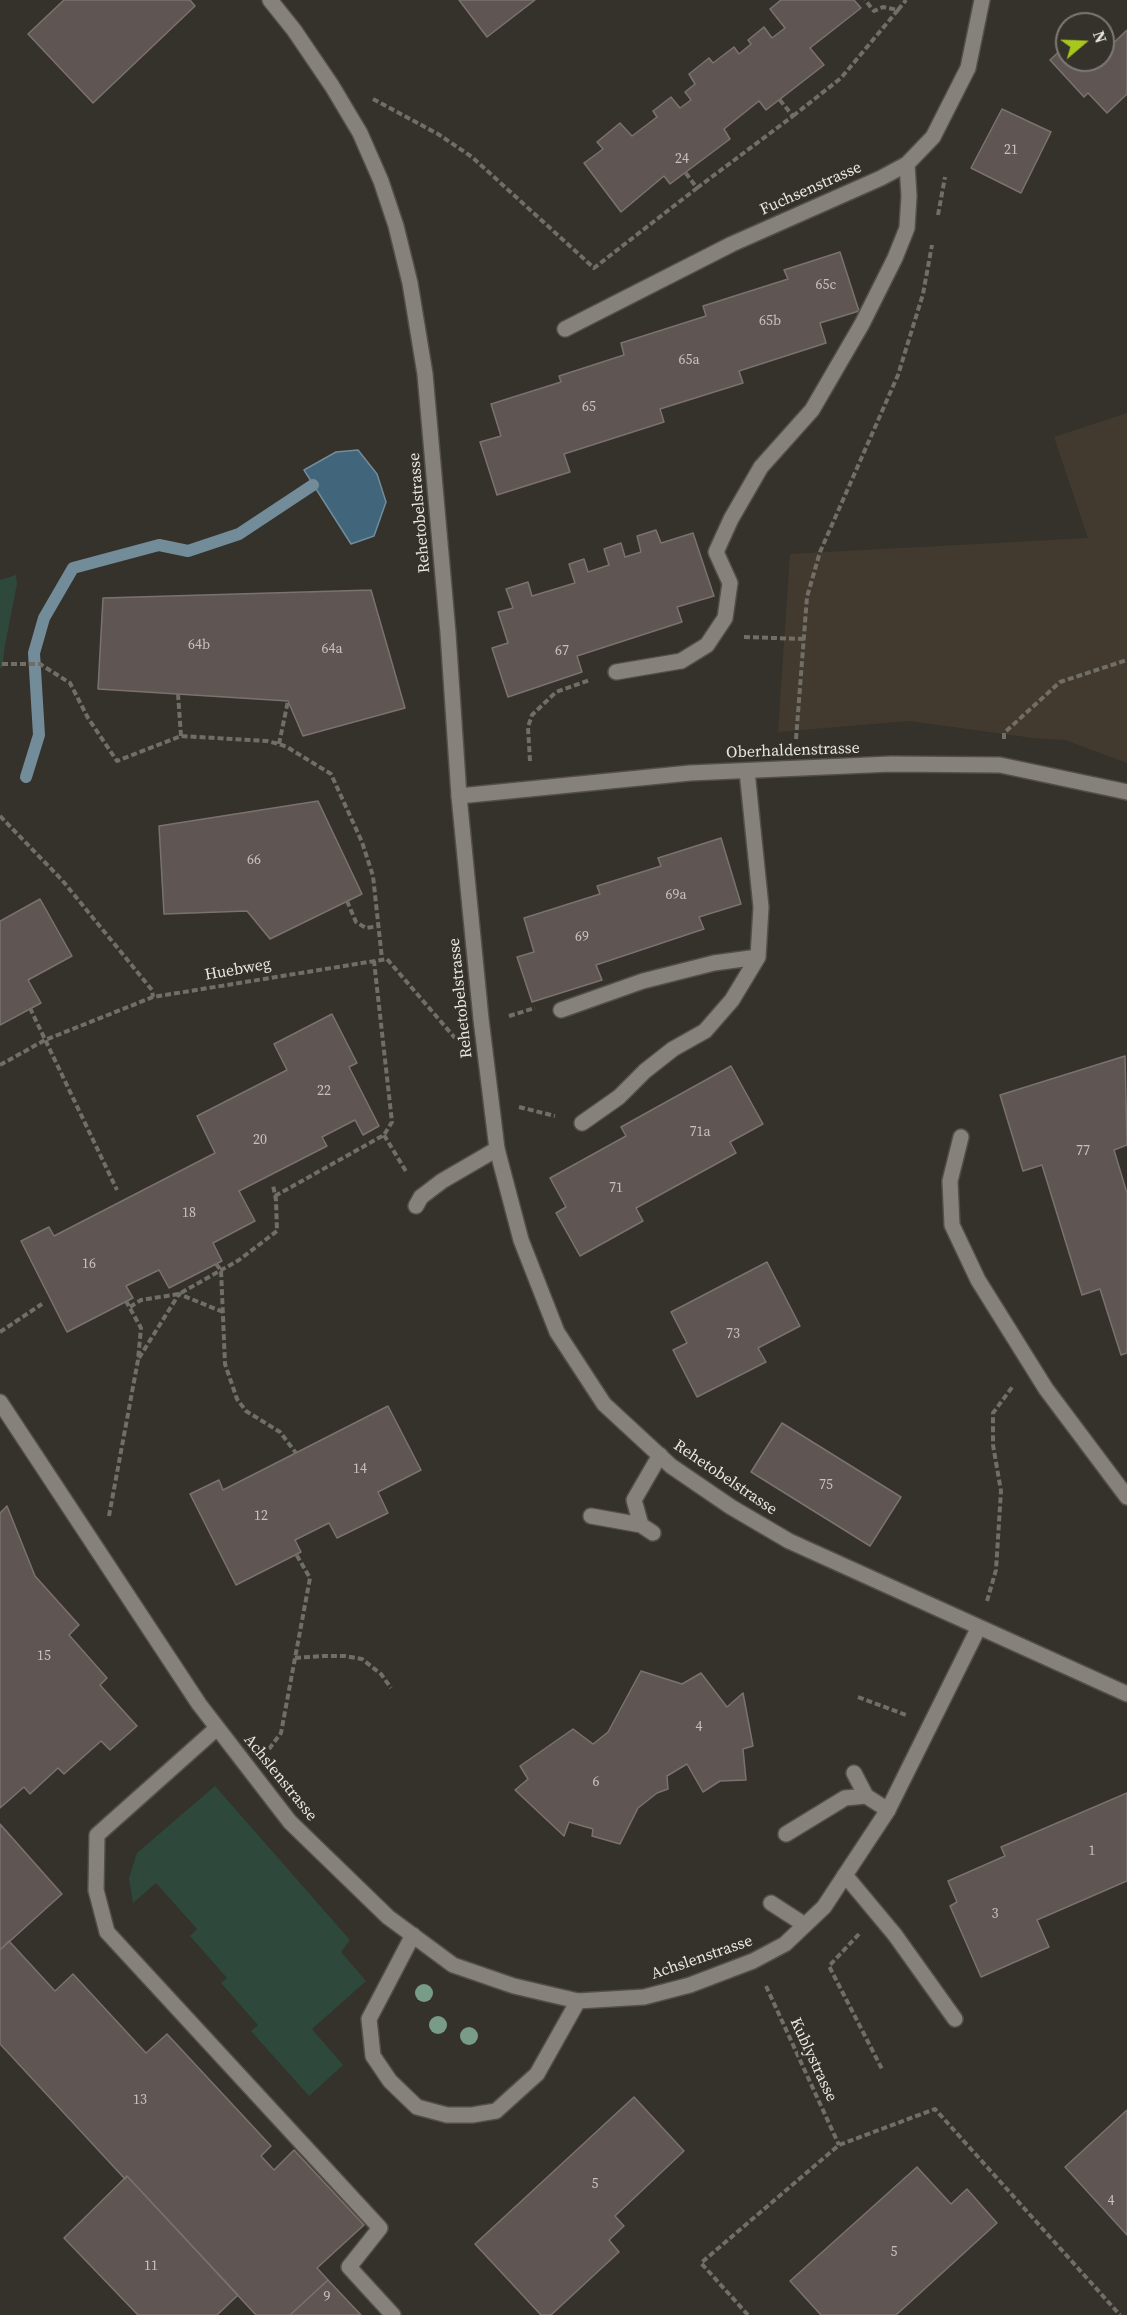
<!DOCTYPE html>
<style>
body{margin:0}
#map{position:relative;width:1127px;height:2315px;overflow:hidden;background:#35312b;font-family:"Source Serif 4",serif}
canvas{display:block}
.north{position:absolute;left:1055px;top:12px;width:60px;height:60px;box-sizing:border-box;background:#35312b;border:2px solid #7d7974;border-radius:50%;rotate:71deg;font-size:16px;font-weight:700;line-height:24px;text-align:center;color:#e9e6e2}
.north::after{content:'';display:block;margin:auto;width:21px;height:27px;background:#a8c71c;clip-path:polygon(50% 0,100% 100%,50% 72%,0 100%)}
</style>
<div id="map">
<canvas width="1127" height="2315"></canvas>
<div class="north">N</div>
</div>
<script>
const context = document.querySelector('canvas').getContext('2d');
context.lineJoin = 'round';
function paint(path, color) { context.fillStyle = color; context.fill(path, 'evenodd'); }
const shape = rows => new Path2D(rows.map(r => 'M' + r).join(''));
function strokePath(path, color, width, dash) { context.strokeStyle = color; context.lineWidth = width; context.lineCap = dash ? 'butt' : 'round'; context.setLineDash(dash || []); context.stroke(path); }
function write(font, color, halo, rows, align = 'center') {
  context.font = font + ' "Source Serif 4",serif'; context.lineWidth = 6; context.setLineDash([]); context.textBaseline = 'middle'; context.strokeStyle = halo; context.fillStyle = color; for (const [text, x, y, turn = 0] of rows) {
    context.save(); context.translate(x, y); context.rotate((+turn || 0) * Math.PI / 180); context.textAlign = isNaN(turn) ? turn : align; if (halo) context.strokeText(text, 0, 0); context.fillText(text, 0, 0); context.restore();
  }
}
paint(shape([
 [1127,413,1127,763,1065,740,1033,738,909,721,778,732,790,554,1088,538,1054,437]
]), '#433a2f');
paint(shape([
 [16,575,17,584,5,645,2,669,0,667,0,580],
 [215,1786,350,1940,341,1952,366,1981,312,2029,343,2065,309,2096,251,2031,258,2025,221,1983,227,1978,190,1936,197,1929,156,1883,133,1903,129,1878,137,1853]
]), '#2e493b');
const water = shape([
 [358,450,377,474,386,502,374,536,351,544,304,470,336,452,358,450]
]);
paint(water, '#41657a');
strokePath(water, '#738c99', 1.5);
strokePath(shape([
 [26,777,39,735,34,653,44,618,73,568,159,545,188,551,239,534,313,485]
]), '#738c99', 12);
const building = shape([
 [64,0,190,0,195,6,93,103,28,34,64,0],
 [459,0,535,0,487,37,459,0],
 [781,0,854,0,861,8,810,48,824,65,766,110,759,101,724,129,730,139,670,184,664,176,621,212,584,163,603,149,597,142,620,123,632,136,657,117,653,111,671,97,680,108,691,100,685,92,695,84,689,74,709,58,713,63,734,47,739,54,751,44,748,40,764,27,772,38,785,28,770,9,781,0],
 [1127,30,1127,94,1107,113,1088,93,1084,97,1050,60,1067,44,1067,60,1103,60,1103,53,1127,30],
 [1002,109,1051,132,1021,193,971,168,1002,109],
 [840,252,859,311,820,323,826,343,739,371,743,383,660,409,664,422,564,454,570,472,497,495,480,442,501,436,491,404,561,382,559,376,624,355,621,343,706,316,703,306,788,279,784,270,840,252],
 [656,530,661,543,693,533,714,596,677,607,682,622,577,656,582,672,508,697,492,648,508,643,498,612,513,608,506,589,528,582,532,596,575,583,569,564,584,559,588,572,609,565,604,549,621,543,625,557,641,552,637,536,656,530],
 [371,590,405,708,303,736,288,701,98,689,103,598,371,590],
 [318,801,362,894,270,939,247,911,164,914,159,826,318,801],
 [721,838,741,904,699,917,704,929,596,965,602,980,532,1002,517,957,534,952,524,918,600,894,597,886,661,866,658,858,721,838],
 [40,899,72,956,28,980,41,1003,0,1025,0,921,40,899],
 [332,1014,357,1063,349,1067,379,1126,363,1135,355,1120,322,1137,327,1146,239,1191,255,1221,213,1243,222,1261,169,1288,159,1270,126,1286,133,1298,67,1332,21,1241,49,1227,54,1236,215,1153,197,1116,287,1070,274,1044,332,1014],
 [1125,1056,1127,1145,1114,1150,1127,1193,1127,1353,1121,1355,1100,1289,1082,1295,1042,1165,1023,1171,1000,1095,1125,1056],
 [731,1066,763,1124,730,1142,736,1153,636,1208,643,1221,580,1256,556,1213,566,1207,550,1178,626,1136,621,1127,731,1066],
 [767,1262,800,1326,758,1348,766,1362,697,1397,673,1350,687,1343,671,1312,767,1262],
 [388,1406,421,1470,378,1492,388,1513,337,1538,329,1523,295,1540,301,1552,236,1585,190,1494,219,1480,223,1490,388,1406],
 [782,1423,901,1497,870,1546,751,1472,782,1423],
 [7,1506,35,1576,79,1625,69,1635,107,1678,100,1685,137,1726,110,1750,101,1741,64,1774,58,1768,30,1794,24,1787,0,1808,0,1513,7,1506],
 [641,1671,682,1684,701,1673,727,1707,743,1693,753,1746,743,1749,746,1780,720,1781,703,1792,687,1764,667,1776,668,1789,657,1793,638,1808,620,1844,592,1836,593,1829,569,1822,564,1836,515,1790,528,1779,520,1766,573,1729,593,1744,608,1732,641,1671],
 [1127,1793,1127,1881,1037,1920,1049,1947,981,1977,950,1906,957,1902,948,1881,1005,1856,1001,1847,1127,1793],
 [0,1824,62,1894,0,1950,0,1824],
 [9,1941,55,1991,73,1974,146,2053,167,2034,271,2146,261,2156,274,2170,294,2150,364,2225,317,2268,328,2280,290,2315,256,2315,127,2176,125,2179,0,2044,0,1950,9,1941],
 [634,2097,684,2151,615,2216,624,2226,609,2240,619,2252,551,2315,541,2315,475,2244,634,2097],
 [1127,2110,1127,2235,1065,2167,1127,2110],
 [917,2167,951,2204,967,2189,997,2223,896,2315,821,2315,790,2281,917,2167],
 [127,2176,238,2295,217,2315,138,2315,64,2238,127,2176],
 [328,2280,361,2315,290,2315,328,2280]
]);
paint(building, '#5f5654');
strokePath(building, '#7b7270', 1.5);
const service = shape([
 [616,672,681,661,707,645,725,618,730,583,716,552,731,519,761,467,812,410,862,324,895,258,907,228,909,196,907,164],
 [561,1010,643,981,714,963,758,957],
 [582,1123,619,1097,645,1071,673,1049,705,1031,732,1000,758,957,761,907,747,771],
 [416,1206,421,1197,442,1181,497,1149],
 [591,1516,641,1525,653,1533],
 [641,1525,634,1500,660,1455],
 [854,1773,866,1796,888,1810],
 [786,1834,845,1798,866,1796],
 [845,1875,895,1935,955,2019],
 [771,1903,805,1925],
 [413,1935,369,2019,373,2056,390,2081,417,2107,447,2115,472,2115,496,2111,537,2074,578,2001]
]);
const minor = shape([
 [565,329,732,244,881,178,907,164,933,137,968,68,982,0],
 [459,796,690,773,891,764,1000,765,1127,792],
 [961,1137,950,1181,952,1225,978,1280,1046,1389,1127,1497],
 [0,1402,199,1704,290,1822,388,1917,453,1965,514,1986,578,2001,644,1997,690,1985,753,1961,785,1944,824,1907,888,1810,978,1629],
 [217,1728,97,1835,96,1890,107,1932,380,2228,349,2267,393,2315]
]);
const tertiary = shape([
 [270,0,294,30,332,86,360,133,381,181,396,226,410,283,425,374,448,633,459,796,481,1019,497,1149,521,1240,557,1332,604,1404,671,1466,731,1507,789,1541,1127,1694]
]);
strokePath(service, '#524e49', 18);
strokePath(minor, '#524e49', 18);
strokePath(tertiary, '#524e49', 18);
strokePath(shape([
 [898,10,906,0],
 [373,99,438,134,472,157,594,268,697,188,685,172],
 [793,116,841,78,898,10,883,7,874,11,865,0],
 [697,188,793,116,779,99],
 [938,215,945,177],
 [744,637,804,639],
 [2,664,40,664,70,683,88,718,117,761,181,736,267,741,279,744,287,747,331,774,362,842,373,876,382,959],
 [178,694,181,736],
 [796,739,807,597,820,552,898,375,923,294,932,245],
 [1004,739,1004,733,1060,682,1127,660],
 [279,744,288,701],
 [530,761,528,727,532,715,556,692,590,680],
 [0,816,62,880,152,990,153,997],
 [347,901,356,922,366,928,379,926],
 [30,1008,117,1190],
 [509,1016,535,1008],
 [0,1065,45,1040,153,997,387,959,455,1038],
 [519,1107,555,1116],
 [384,1135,407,1173],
 [275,1196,384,1135,392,1122,374,961],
 [216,1264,221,1270,225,1364,237,1399,246,1411,280,1432,296,1453],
 [130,1307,141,1300,179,1294,239,1260,277,1231,276,1200,273,1185],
 [0,1332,42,1304],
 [139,1358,179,1294,223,1312],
 [109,1516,138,1360,141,1328,126,1301],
 [987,1601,996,1570,1001,1491,993,1445,993,1413,1013,1386],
 [295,1658,322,1656,345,1656,362,1659,381,1674,391,1688],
 [858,1697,906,1715],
 [269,1749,281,1733,310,1578,296,1554],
 [859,1934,829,1966,882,2069],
 [766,1986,839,2145],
 [748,2315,701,2263,839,2145,935,2109,1120,2315]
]), '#716e68', 4, [6, 3]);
strokePath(service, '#86817a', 15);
strokePath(minor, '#86817a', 15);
strokePath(tertiary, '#86817a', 15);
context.fillStyle = '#799c87';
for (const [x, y] of [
 [424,1993],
 [438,2025],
 [469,2036]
]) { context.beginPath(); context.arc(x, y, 9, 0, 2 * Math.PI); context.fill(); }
write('14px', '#c6c2be', null, [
 ["21",1011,150],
 ["24",682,159],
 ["65c",826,285],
 ["65b",770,321],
 ["65a",689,360],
 ["65",589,407],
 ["64b",199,645],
 ["64a",332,649],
 ["67",562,651],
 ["66",254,860],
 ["69a",676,895],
 ["69",582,937],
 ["22",324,1091],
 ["71a",700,1132],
 ["20",260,1140],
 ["77",1083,1151],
 ["71",616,1188],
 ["18",189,1213],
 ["16",89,1264],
 ["73",733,1334],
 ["14",360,1469],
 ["75",826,1485],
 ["12",261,1516],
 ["15",44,1656],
 ["4",699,1727],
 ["6",596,1782],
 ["1",1092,1851],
 ["3",995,1914],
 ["13",140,2100],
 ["5",595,2184],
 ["4",1111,2201],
 ["5",894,2252],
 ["11",151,2266],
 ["9",327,2297]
]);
write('16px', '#e9e6e2', '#35312b', [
 ["Fuchsenstrasse",811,189,-24],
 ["Rehetobelstrasse",420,513,-95],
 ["Oberhaldenstrasse",793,751,-2],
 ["Huebweg",238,970,-10],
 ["Rehetobelstrasse",461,998,-96],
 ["Rehetobelstrasse",725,1478,34],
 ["Achslenstrasse",280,1778,51],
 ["Achslenstrasse",702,1958,-19],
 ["Kublystrasse",813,2060,65]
]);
</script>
